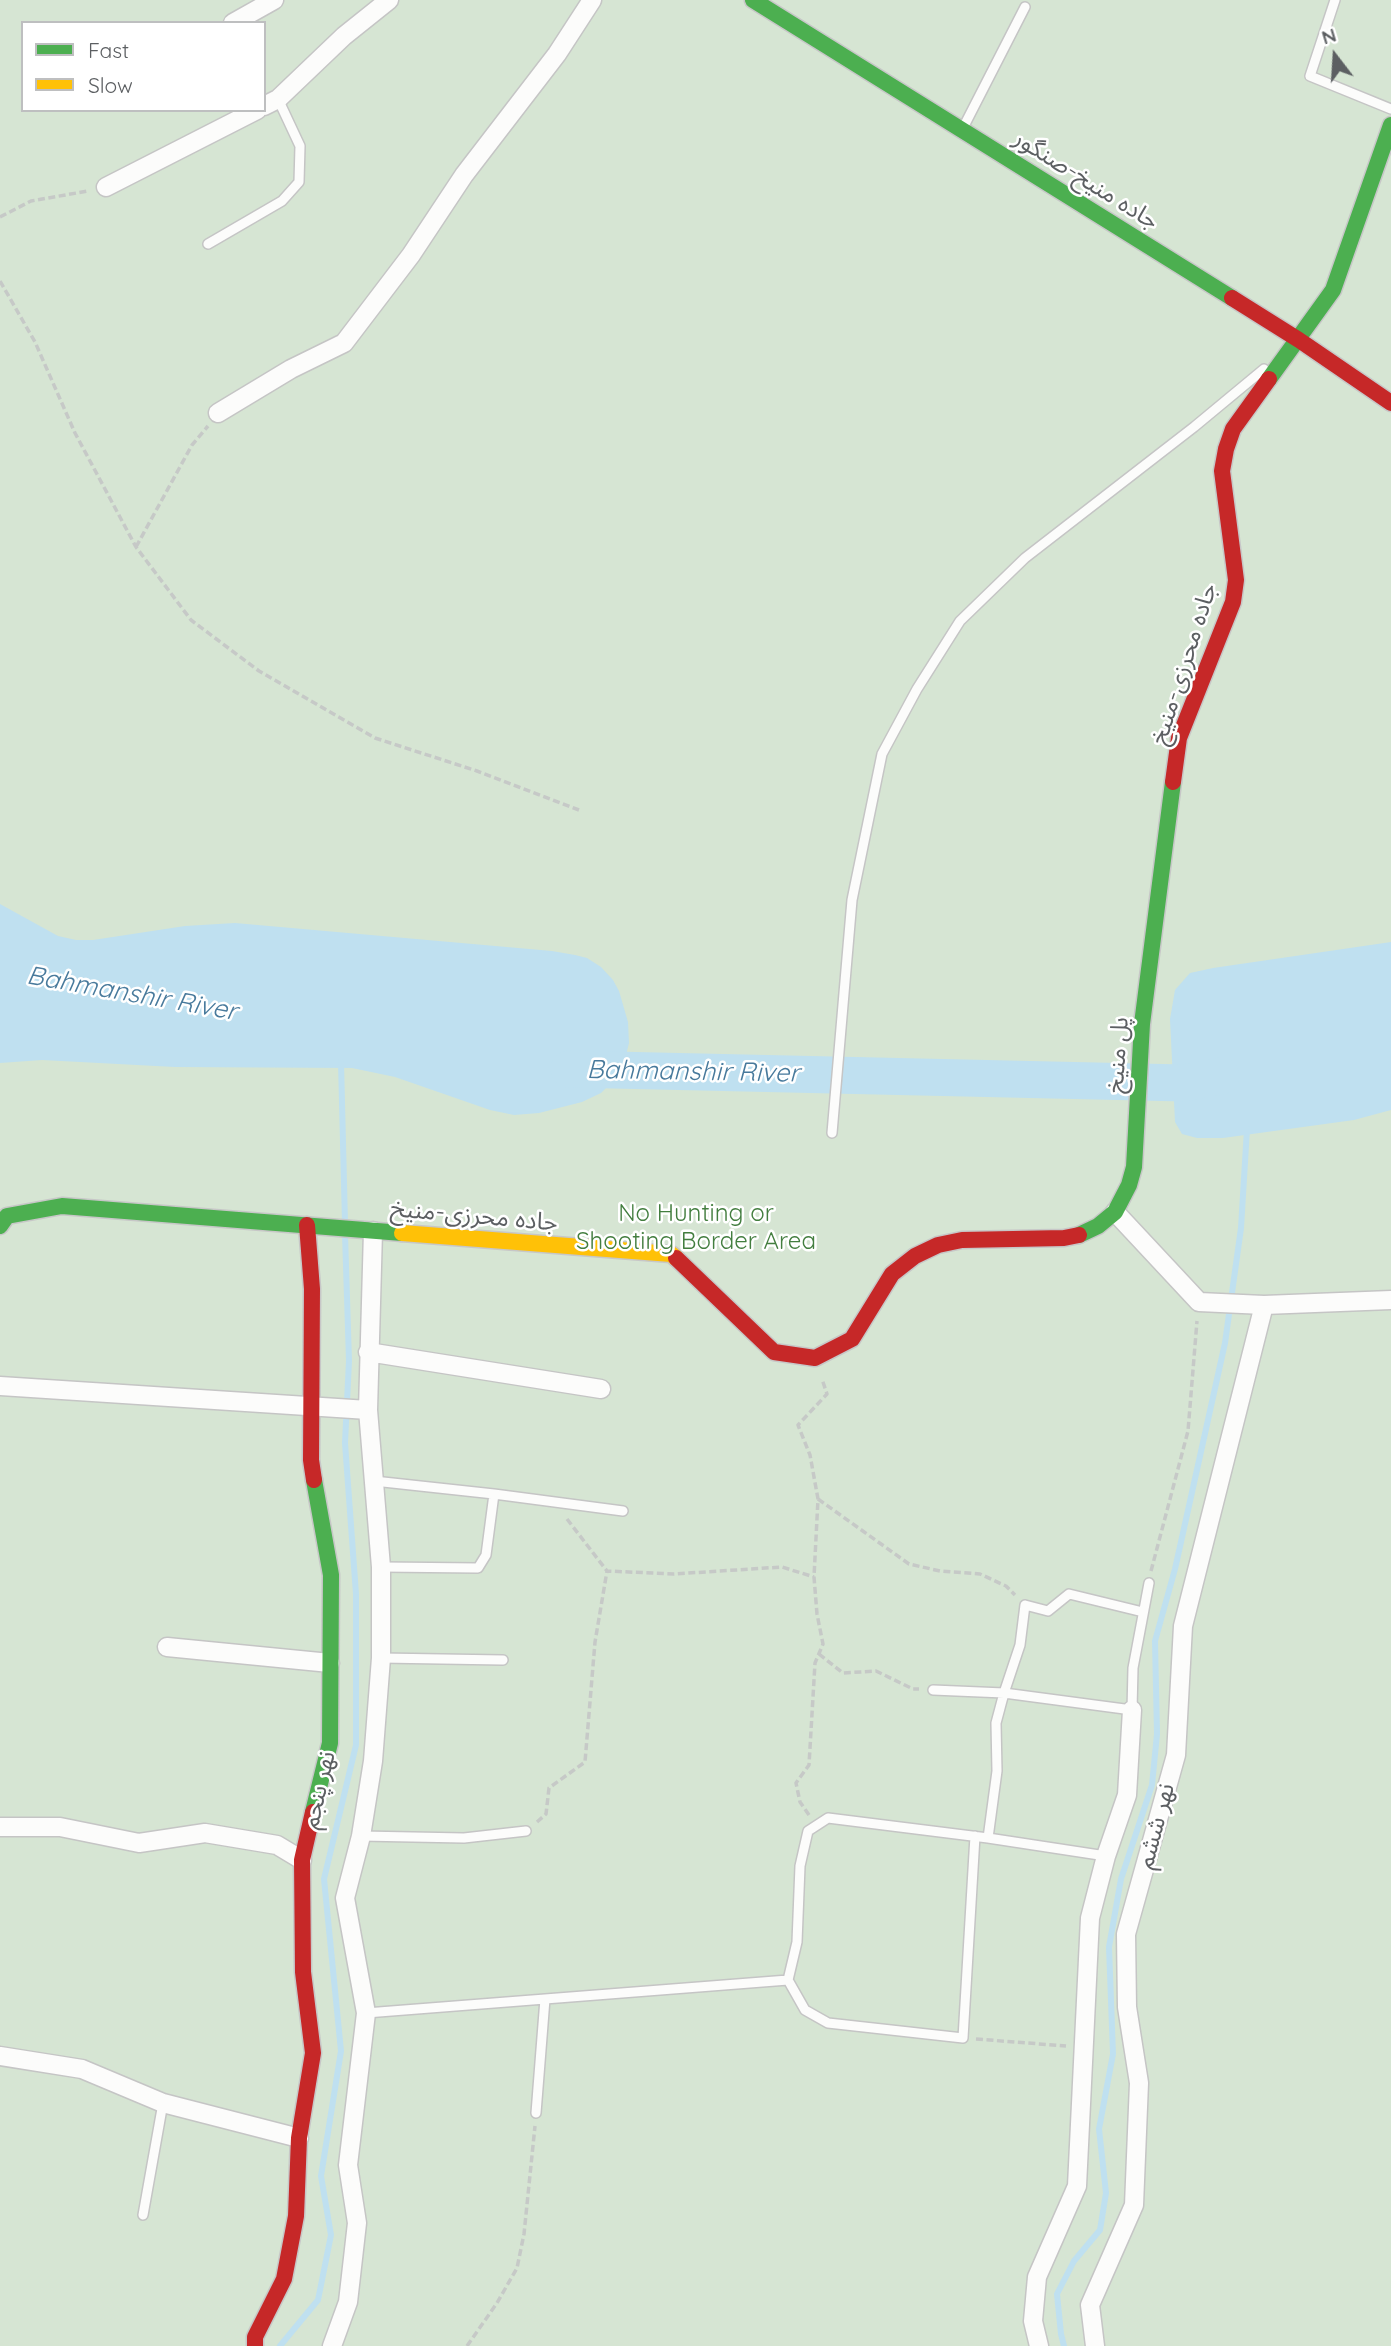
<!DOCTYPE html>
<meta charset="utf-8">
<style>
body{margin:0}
#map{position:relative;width:1391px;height:2346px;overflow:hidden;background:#eae9e6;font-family:Quicksand,sans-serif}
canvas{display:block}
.legend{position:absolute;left:21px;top:21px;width:245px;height:91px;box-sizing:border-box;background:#fff;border:2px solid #bebfc0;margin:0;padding:9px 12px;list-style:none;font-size:21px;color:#5c5f62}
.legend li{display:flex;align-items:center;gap:14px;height:35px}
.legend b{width:35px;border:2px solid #bebfc0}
.north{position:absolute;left:1300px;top:21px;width:70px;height:70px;-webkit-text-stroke:5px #fff;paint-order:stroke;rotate:343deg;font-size:19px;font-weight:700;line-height:28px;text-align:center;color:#5c5f62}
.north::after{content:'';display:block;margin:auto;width:24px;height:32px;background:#5c5f62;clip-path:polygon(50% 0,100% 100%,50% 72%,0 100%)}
</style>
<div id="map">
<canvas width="1391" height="2346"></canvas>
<ul class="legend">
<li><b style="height:9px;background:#4caf50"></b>Fast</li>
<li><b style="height:9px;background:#ffc107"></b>Slow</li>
</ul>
<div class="north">N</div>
</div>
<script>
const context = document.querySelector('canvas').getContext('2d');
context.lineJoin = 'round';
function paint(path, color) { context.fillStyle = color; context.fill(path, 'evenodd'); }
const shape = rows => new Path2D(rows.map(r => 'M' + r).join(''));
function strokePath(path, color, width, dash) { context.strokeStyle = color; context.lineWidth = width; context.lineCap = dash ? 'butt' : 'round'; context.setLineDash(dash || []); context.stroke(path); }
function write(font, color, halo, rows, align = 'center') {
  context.font = font + ' Quicksand,"Noto Sans Arabic",sans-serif'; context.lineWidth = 5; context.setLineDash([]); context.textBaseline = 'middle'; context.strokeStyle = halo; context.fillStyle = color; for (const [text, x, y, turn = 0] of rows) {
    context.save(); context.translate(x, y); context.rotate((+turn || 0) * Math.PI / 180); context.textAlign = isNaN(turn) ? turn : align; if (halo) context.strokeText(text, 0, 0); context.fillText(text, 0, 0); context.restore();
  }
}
paint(shape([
 [0,0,1391,0,1391,2346,0,2346],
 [23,23,264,23,264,110,23,110]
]), '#d6e5d3');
paint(shape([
 [0,904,58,936,76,940,93,940,185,926,235,923,552,951,575,955,587,958,601,967,613,980,619,991,628,1022,629,1043,624,1063,615,1079,601,1093,582,1102,539,1113,514,1115,490,1110,395,1077,352,1068,175,1067,42,1060,0,1063],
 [1391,942,1391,1110,1354,1120,1223,1138,1197,1138,1182,1134,1175,1122,1170,1019,1175,990,1190,973,1213,968]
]), '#bfe0f0');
strokePath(shape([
 [341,1062,345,1223],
 [280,2346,318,2300,331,2235,321,2176,341,2051,324,1879,356,1745,356,1594,345,1443,349,1361,345,1234],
 [1064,2346,1061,2334,1057,2294,1074,2261,1100,2230,1106,2193,1099,2129,1113,2054,1109,1947,1121,1879,1152,1785,1157,1734,1155,1641,1175,1569,1225,1343,1241,1228,1247,1129]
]), '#bfe0f0', 6);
strokePath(shape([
 [569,1069,1184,1083,1221,1076]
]), '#bfe0f0', 37);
const lane = shape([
 [1335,0,1310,76,1391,109],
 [962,130,1025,7],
 [208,244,282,201,299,182,300,146,278,99],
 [832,1133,852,900,882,754,917,689,960,621,1025,558,1194,427,1264,369],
 [374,1481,494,1494,486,1555,478,1568,381,1567],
 [494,1494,623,1511],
 [381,1658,503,1660],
 [933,1690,1004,1693,1020,1645,1025,1605,1048,1611,1069,1594,1143,1612],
 [361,1836,464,1838,526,1831],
 [988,1838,997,1771,996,1723,1004,1693,1132,1710,1133,1668,1149,1583],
 [788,1980,805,2010,828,2023,963,2038,975,1836],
 [545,1999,788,1980,797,1942,800,1866,808,1831,828,1818,988,1838,1106,1856],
 [366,2013,545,1999,536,2113],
 [143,2215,163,2103]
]);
const street = shape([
 [233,23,274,0],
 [264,106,278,99,344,36,389,0],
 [106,187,257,110],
 [218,413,291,369,344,343,411,255,464,175,557,54,592,0],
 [1115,1212,1199,1302,1264,1305,1391,1300],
 [368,1352,601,1389],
 [0,1386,368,1410],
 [167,1647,330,1663],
 [0,1827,60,1827,139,1843,205,1833,277,1845,302,1860],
 [0,2056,82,2069,163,2103,299,2138],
 [332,2346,348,2302,357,2223,348,2165,366,2013,345,1898,361,1836,373,1761,381,1658,381,1567,368,1410,373,1231],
 [1039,2346,1033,2321,1037,2277,1077,2186,1090,1918,1106,1856,1127,1795,1132,1710],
 [1095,2346,1090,2305,1134,2205,1139,2083,1127,2007,1126,1934,1176,1755,1183,1626,1264,1305]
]);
const fast = shape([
 [753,0,1232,298],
 [1269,379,1333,290,1391,125],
 [0,1226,7,1216,62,1206,402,1233],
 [1079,1235,1098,1226,1115,1212,1129,1185,1134,1167,1142,1024,1173,782],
 [313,1812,330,1743,331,1575,314,1480]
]);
const slow = shape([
 [402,1233,671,1254,676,1258]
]);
const jam = shape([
 [1232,298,1299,340,1391,403],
 [1173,782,1179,738,1233,602,1236,580,1222,471,1226,449,1233,429,1269,379],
 [307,1225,312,1289,311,1460,314,1480],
 [676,1258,774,1352,815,1358,852,1339,892,1274,915,1256,938,1245,962,1240,1064,1238,1079,1235],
 [255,2346,255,2337,284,2279,296,2216,299,2138,313,2053,303,1972,302,1860,313,1812]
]);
strokePath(lane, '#c5c5c5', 12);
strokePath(street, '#c5c5c5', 21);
strokePath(fast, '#c7c7c7', 19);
strokePath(slow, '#c7c7c7', 19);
strokePath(jam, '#c7c7c7', 19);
strokePath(shape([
 [0,217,31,201,88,191],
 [0,281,35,342,75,433,136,547,191,620,259,671,375,738,477,771,579,810],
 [136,547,192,445,208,426],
 [818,1499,909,1564,940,1571,980,1574,1006,1586,1015,1595],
 [567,1519,607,1571,674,1574,782,1567,814,1577],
 [1151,1571,1188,1431,1197,1321],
 [819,1654,843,1673,876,1671,913,1689,919,1689],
 [809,1815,800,1802,796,1783,809,1765,815,1663,823,1644,817,1614,814,1577,818,1499,810,1455,798,1425,827,1394,822,1379],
 [537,1822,546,1814,549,1788,585,1762,595,1642,607,1571],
 [976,2039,1066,2046],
 [467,2346,497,2303,517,2268,524,2234,535,2126]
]), '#c6c9c7', 3.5, [7, 3.5]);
strokePath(lane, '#fcfcfb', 9);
strokePath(street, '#fcfcfb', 18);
strokePath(fast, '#4caf50', 16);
strokePath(slow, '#ffc107', 16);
strokePath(jam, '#c62828', 16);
write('24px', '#5c5f62', '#fff', [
 ["جاده منیخ-صنگور",1086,180,32],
 ["جاده محرزی-منیخ",1184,664,-72],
 ["پل منیخ",1118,1055,-86],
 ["جاده محرزی-منیخ",474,1216,5],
 ["نهر پنجم",319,1790,-77],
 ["نهر ششم",1156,1826,-75]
]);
write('24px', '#437e3f', '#fff', [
 ["No Hunting or",696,1214],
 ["Shooting Border Area",696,1242]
]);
write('italic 26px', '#487a9c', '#fff', [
 ["Bahmanshir River",132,994,10],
 ["Bahmanshir River",693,1072,1]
]);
</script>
